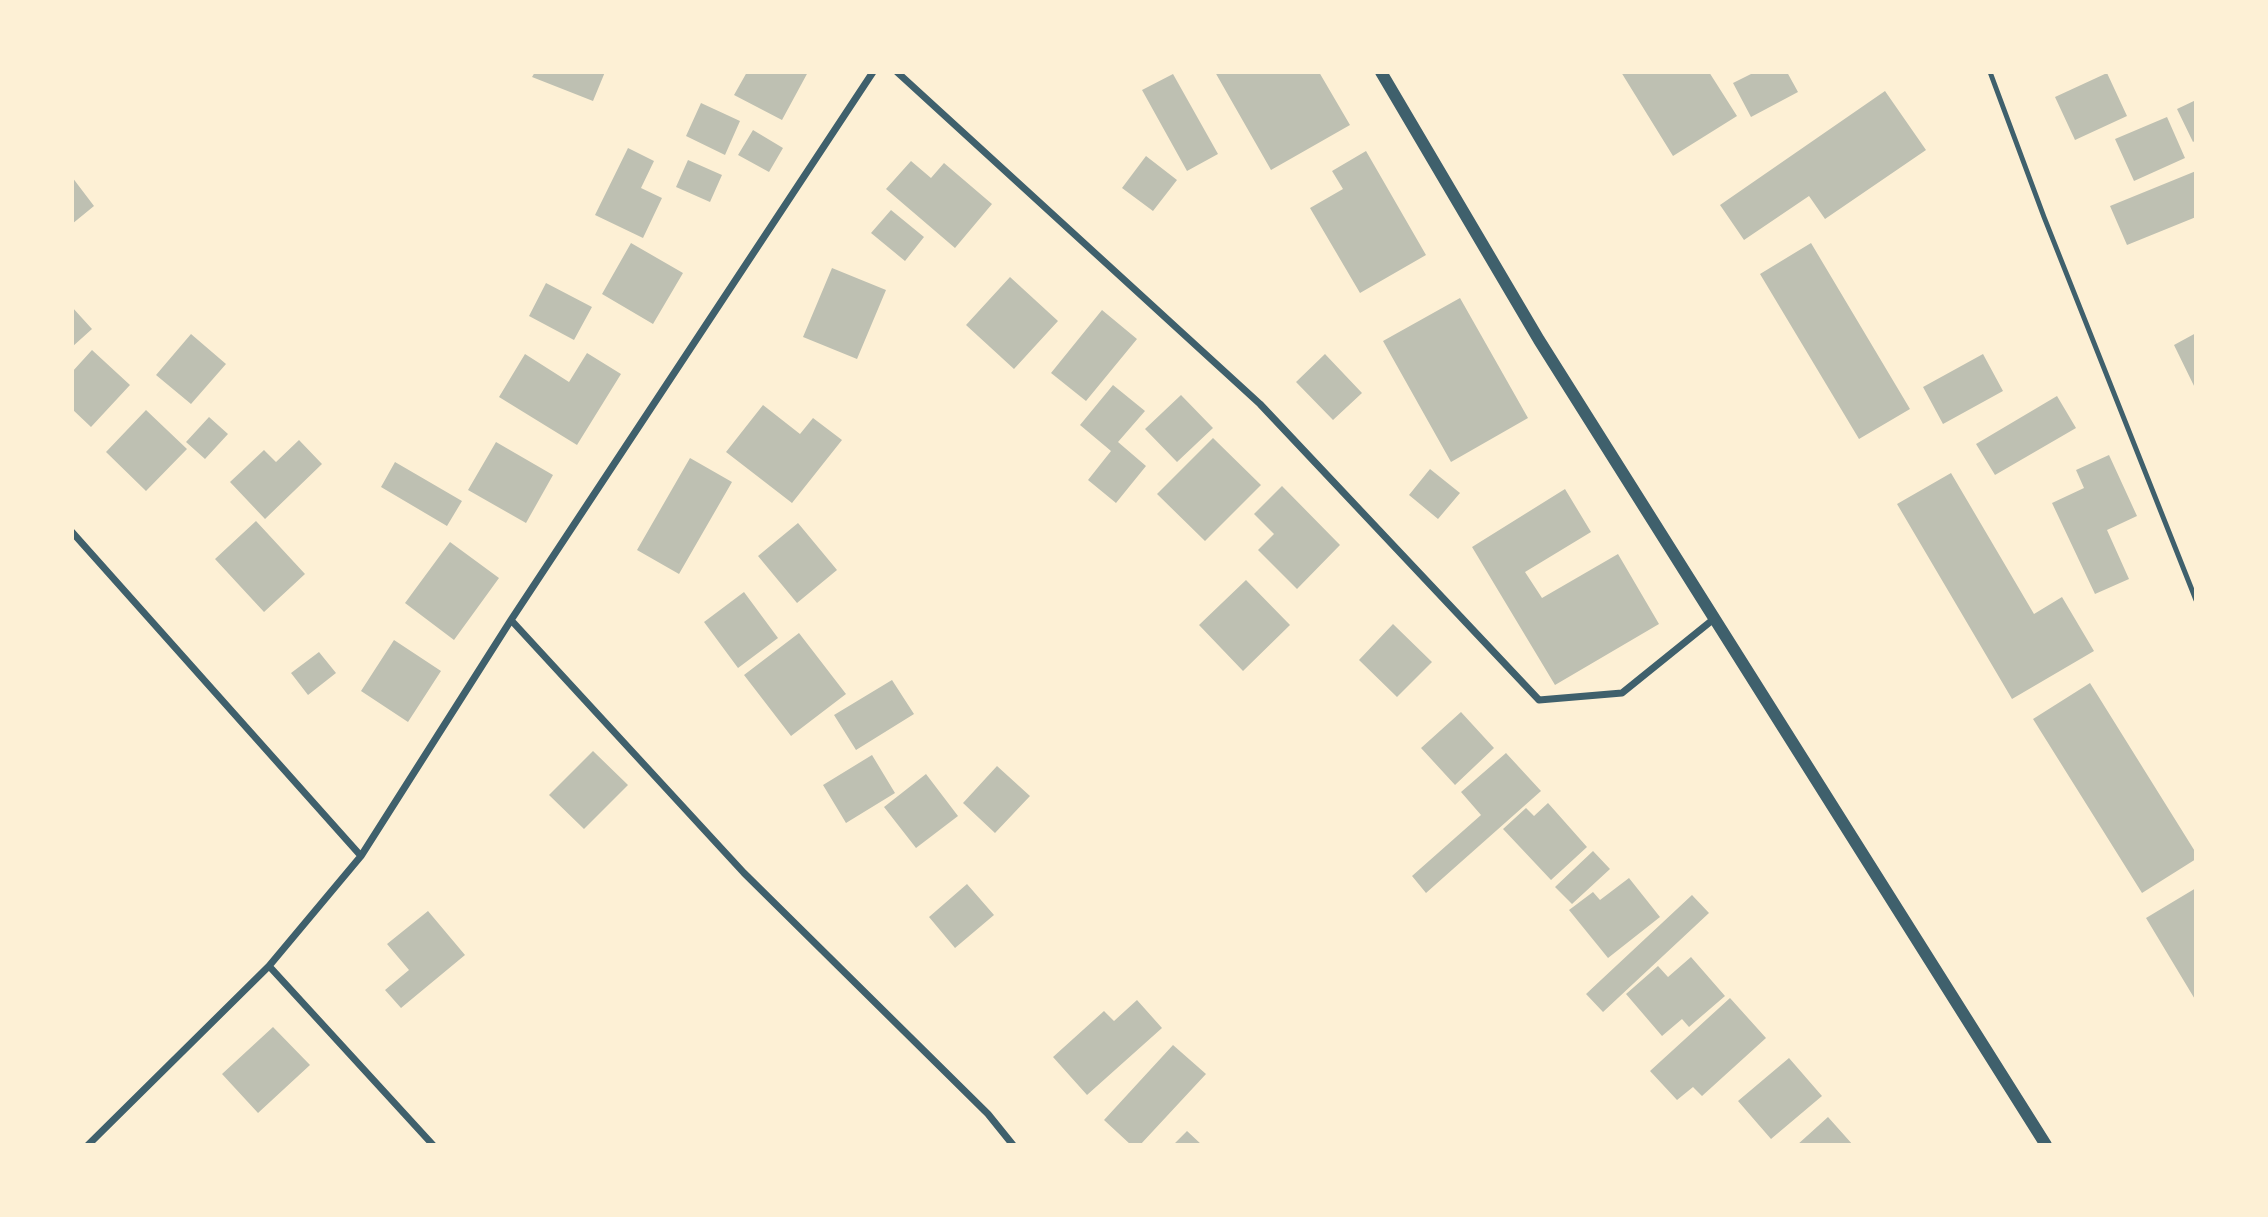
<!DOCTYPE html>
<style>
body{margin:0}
#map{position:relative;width:2268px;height:1217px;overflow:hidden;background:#fdf0d5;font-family:"Fira Sans Condensed",sans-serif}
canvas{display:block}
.frame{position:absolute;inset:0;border:74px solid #fdf0d5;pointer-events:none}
</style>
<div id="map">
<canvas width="2268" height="1217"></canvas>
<div class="frame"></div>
</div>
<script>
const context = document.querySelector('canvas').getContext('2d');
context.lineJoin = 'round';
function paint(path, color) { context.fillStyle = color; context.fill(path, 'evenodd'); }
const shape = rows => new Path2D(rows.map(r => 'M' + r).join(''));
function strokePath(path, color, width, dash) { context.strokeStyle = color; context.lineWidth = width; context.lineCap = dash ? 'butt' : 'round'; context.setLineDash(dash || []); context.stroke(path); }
paint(shape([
 [535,72,605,72,593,101,532,77],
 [747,72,808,72,782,120,734,95],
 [1215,72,1319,72,1350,125,1271,170],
 [1621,72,1709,72,1737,116,1673,156],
 [1755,72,1787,72,1798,92,1751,117,1733,83],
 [2107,73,2127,116,2075,140,2055,97],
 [1173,74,1218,154,1187,171,1142,90],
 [1885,91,1926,150,1825,219,1809,196,1744,240,1720,205],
 [2196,100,2196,140,2193,142,2177,109],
 [701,103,740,121,725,155,686,136],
 [2167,117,2185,158,2134,181,2115,139],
 [753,130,783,148,769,172,738,155],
 [628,148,654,161,641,188,662,198,643,238,595,215],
 [1366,151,1426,255,1360,293,1310,208,1343,189,1332,171],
 [1146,156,1177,180,1153,211,1122,188],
 [688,160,722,175,710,202,676,187],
 [911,161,931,178,944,163,992,204,955,248,886,189],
 [2196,171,2196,217,2127,245,2110,206],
 [72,177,94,206,72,224],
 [891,210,924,237,905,261,871,233],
 [631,243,683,273,653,324,602,294],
 [1811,243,1910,409,1859,439,1760,274],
 [832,268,886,290,857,359,803,337],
 [1010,277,1058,321,1014,369,966,325],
 [546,283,592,307,574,340,529,316],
 [1460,298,1528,418,1451,462,1383,341],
 [72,307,92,329,72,347],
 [1102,310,1137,339,1086,401,1051,373],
 [2196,333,2196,390,2174,345],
 [191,334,226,364,191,404,156,375],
 [92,350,130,385,91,427,72,409,72,372],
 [587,353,621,374,577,445,499,397,525,354,569,382],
 [1325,354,1362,393,1333,420,1296,382],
 [1983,354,2003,391,1943,424,1923,387],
 [1113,385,1145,411,1118,442,1146,466,1116,503,1088,480,1111,451,1080,425],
 [1181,395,1213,428,1177,462,1145,429],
 [2057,396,2076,428,1995,475,1976,444],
 [763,405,800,434,813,418,842,440,792,503,726,452],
 [146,410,187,449,146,491,106,452],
 [209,417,228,434,205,459,186,442],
 [1213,438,1261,485,1205,541,1157,494],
 [299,440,322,464,265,519,230,482,264,450,276,462],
 [496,442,553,475,526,523,468,490],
 [2109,455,2137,516,2107,530,2129,579,2095,594,2052,503,2084,488,2076,470],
 [690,458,732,482,679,574,637,550],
 [395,462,462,501,447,526,381,487],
 [1430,469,1460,493,1438,519,1409,495],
 [1951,473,2034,614,2062,597,2094,651,2012,699,1897,504],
 [1282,486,1340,545,1297,589,1258,550,1274,534,1254,514],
 [1565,489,1591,532,1525,572,1542,598,1618,554,1659,624,1555,685,1472,547],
 [256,521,305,574,264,612,215,559],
 [798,523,837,570,797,603,758,556],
 [450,542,499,578,454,640,405,603],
 [1246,580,1290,625,1243,671,1199,625],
 [744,592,778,638,738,668,704,622],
 [1393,624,1432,662,1397,697,1359,660],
 [799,633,846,694,791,736,744,675],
 [394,640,441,671,408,722,361,691],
 [319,652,336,673,308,695,291,673],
 [892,680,914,714,856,750,834,715],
 [2090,683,2196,853,2196,859,2142,893,2033,719],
 [1461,712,1494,748,1455,785,1421,748],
 [593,751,628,785,584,829,549,795],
 [1506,753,1541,791,1426,893,1412,876,1481,815,1461,792],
 [872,755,895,793,846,823,823,785],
 [997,766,1030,796,995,833,963,803],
 [926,774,958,816,916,848,884,807],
 [1548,803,1587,847,1551,880,1503,829,1526,808,1534,816],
 [1593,851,1610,869,1572,904,1555,887],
 [1629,878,1660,917,1608,958,1569,910,1593,892,1600,900],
 [967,884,994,915,955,948,929,917],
 [2196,888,2196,1001,2146,918],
 [1692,895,1709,913,1603,1012,1586,994],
 [428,911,465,955,401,1008,385,990,409,970,387,944],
 [1691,957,1725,996,1689,1027,1682,1019,1662,1036,1626,994,1658,966,1668,977],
 [1730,998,1766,1038,1702,1096,1693,1087,1677,1100,1650,1071],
 [1137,1000,1162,1028,1087,1095,1053,1057,1104,1011,1114,1021],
 [273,1027,310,1065,258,1113,222,1074],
 [1173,1045,1206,1074,1140,1145,1131,1145,1104,1120],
 [1789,1058,1822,1096,1771,1139,1738,1101],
 [1828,1117,1853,1145,1797,1145],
 [1187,1131,1202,1145,1173,1145]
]), '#bec0b2');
strokePath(shape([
 [1990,72,2044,217,2196,600]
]), '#3f606c', 5);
strokePath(shape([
 [897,72,1260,404,1539,700,1622,693,1715,618],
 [72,532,361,856],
 [511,620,744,873,988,1114,1013,1145],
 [269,966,433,1145],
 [88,1145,269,966,361,856,511,620,873,72]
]), '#3f606c', 7);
strokePath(shape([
 [1381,72,1539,340,2046,1145]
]), '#3f606c', 12);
</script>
